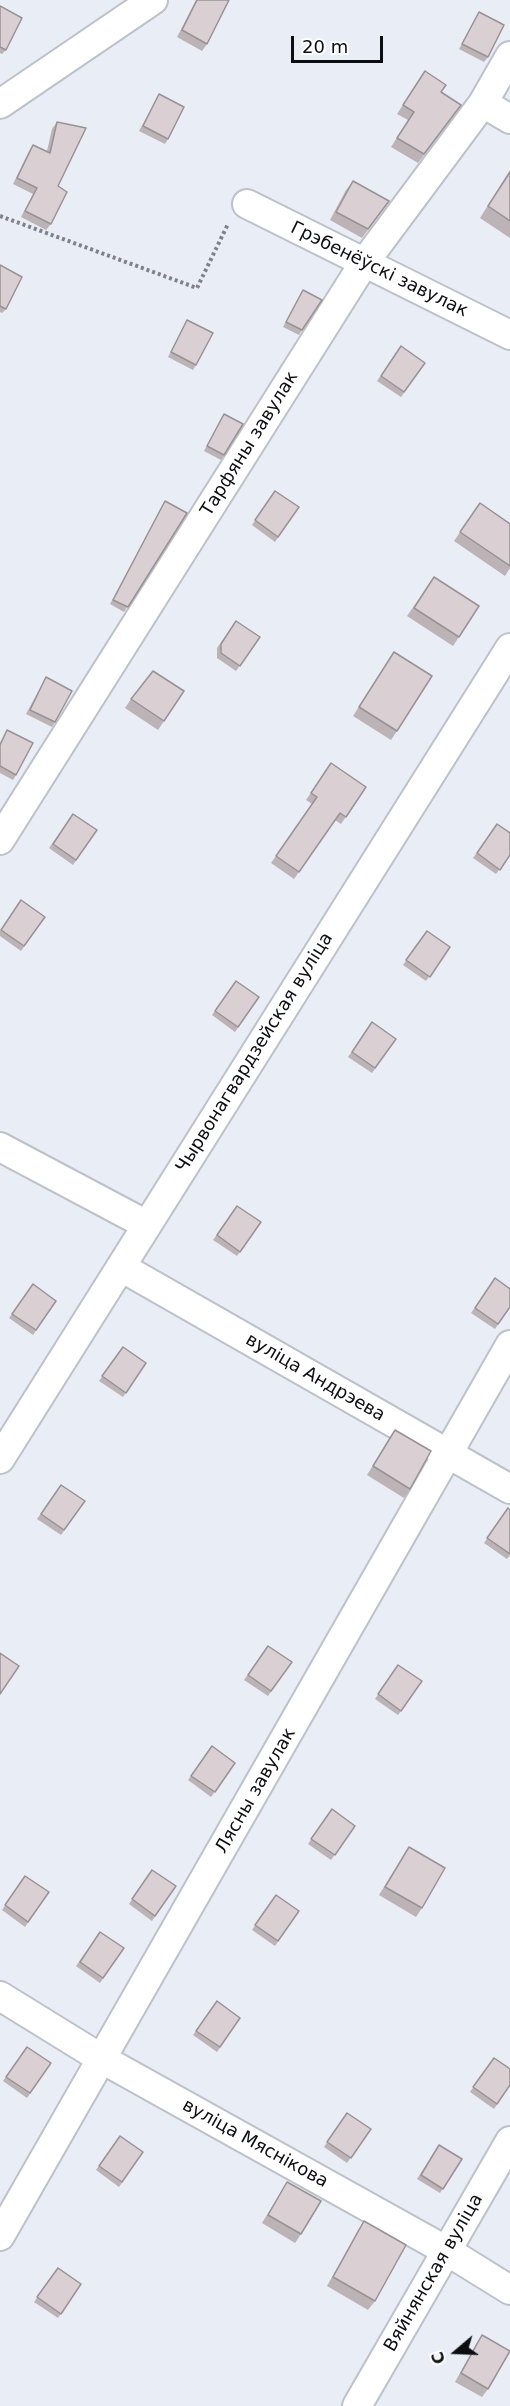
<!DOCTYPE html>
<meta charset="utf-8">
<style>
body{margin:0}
#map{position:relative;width:510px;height:2406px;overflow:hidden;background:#e8edf6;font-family:"DejaVu Sans",sans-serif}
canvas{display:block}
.north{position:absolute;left:426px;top:2322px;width:60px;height:60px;-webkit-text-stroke:4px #fff;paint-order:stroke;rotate:251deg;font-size:16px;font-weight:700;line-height:24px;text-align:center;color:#0d0e11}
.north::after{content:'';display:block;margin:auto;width:21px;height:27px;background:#0d0e11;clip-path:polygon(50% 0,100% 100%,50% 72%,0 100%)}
.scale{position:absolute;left:291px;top:36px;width:92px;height:27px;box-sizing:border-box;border:3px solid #0d0e11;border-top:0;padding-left:8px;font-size:18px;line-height:21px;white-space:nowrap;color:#0d0e11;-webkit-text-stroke:4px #fff;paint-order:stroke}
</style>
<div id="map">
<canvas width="510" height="2406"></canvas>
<div class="north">С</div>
<div class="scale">20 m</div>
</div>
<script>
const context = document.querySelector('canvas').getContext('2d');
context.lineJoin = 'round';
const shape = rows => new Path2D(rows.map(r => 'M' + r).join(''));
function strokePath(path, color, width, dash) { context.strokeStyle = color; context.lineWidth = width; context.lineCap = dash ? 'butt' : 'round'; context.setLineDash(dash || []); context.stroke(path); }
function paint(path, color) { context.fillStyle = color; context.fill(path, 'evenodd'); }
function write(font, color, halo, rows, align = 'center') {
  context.font = font + ' "DejaVu Sans",sans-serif'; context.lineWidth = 4.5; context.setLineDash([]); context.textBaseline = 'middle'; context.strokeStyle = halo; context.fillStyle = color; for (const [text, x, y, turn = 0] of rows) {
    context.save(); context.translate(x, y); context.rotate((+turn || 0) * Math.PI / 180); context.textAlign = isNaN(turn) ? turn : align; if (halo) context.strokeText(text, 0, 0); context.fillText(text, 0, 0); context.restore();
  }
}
const minor = shape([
 [483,103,510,119],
 [0,104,153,0],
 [247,204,510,335],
 [0,840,364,263,483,103,510,56],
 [0,1147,147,1225],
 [121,1267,510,1489],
 [0,1459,510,648],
 [0,1996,102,2059,447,2251,510,2290],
 [0,2236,510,1345],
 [357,2406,510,2141]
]);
strokePath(minor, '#bdc1ca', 32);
strokePath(shape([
 [0,216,197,288,228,224]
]), '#7f8288', 4, [3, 3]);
strokePath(minor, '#fff', 28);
paint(shape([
 [196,0,229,0,207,44,202,51,177,37],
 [0,6,6,50,2,54,0,53],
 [479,12,488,57,484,62,459,49],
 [419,80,461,105,418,163,391,147,408,120,397,114],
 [159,94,168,139,165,144,139,131],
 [57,122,58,186,51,224,46,230,21,217,33,194,13,184,29,151,33,145,47,151,52,129],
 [510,170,510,238,480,218],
 [353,181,389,201,362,238,330,220,346,190],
 [0,265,6,309,2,313,0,312],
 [303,290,322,300,299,335,283,327],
 [187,320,196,365,193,370,168,357],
 [401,346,425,363,401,397,377,381],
 [224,414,224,455,221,460,204,451],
 [275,491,299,507,275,542,252,525],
 [165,501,187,513,124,612,110,604],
 [480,503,510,524,510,568,505,576,454,541],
 [434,577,479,606,453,646,407,616],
 [236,621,260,637,236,671,217,658,217,648],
 [394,652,397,731,391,740,353,716],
 [46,677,55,722,52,727,26,714],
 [184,691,158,730,125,708,131,699],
 [7,730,16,775,13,780,0,773,0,743],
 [331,763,366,787,341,824,335,820,294,879,271,863,312,804,306,800],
 [73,814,97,830,73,865,49,848],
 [497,824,510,855,496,874,473,858],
 [21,900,45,917,21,951,0,936,0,931],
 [427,931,450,947,426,981,403,965],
 [236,981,259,997,235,1032,212,1015],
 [372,1022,396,1039,372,1073,348,1057],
 [237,1206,261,1222,237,1256,213,1240],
 [495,1278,510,1307,495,1329,471,1313],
 [33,1284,56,1301,33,1335,9,1318],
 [123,1347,146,1363,123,1397,99,1381],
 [395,1430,410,1489,404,1498,367,1475],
 [61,1485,85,1501,61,1535,37,1519],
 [508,1508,510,1510,510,1555,507,1559,484,1543],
 [268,1646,292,1662,268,1696,244,1680],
 [398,1665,422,1681,398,1715,375,1699],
 [212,1746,235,1763,211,1797,188,1780],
 [332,1809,355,1826,331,1860,308,1844],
 [409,1847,422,1908,416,1917,379,1895],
 [152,1870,176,1886,152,1921,129,1904],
 [25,1876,49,1892,25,1927,2,1910],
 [276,1895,299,1911,275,1946,252,1930],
 [100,1932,124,1948,100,1983,76,1966],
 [217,2001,240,2018,217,2052,193,2035],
 [27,2047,51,2063,27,2098,3,2081],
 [494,2058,510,2085,494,2109,470,2092],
 [347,2113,371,2129,347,2163,324,2147],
 [120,2136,143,2152,119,2187,96,2170],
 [436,2149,462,2159,440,2193,417,2179],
 [287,2182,301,2234,295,2243,262,2223],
 [364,2221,375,2301,368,2310,327,2286,358,2230],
 [58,2268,81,2284,58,2318,34,2302],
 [482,2335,488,2389,482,2397,455,2382,476,2344]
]), '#bbb3b6');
const building = shape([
 [197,0,229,0,207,44,182,30,197,0],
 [0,6,22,18,6,50,0,47,0,6],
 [479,12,504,25,488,57,462,44,479,12],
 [425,71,446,85,441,92,461,105,424,154,397,138,414,112,403,105,425,71],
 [159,94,184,107,168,139,143,126,159,94],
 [57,122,86,128,58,186,67,192,51,224,25,211,37,188,17,178,33,145,50,153,57,122],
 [510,172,510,221,488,206,510,172],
 [353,181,389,201,368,229,336,212,353,181],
 [0,265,22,277,6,309,0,306,0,265],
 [303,290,322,300,302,330,286,322,303,290],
 [187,320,213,333,196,365,171,352,187,320],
 [401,346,425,363,404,392,381,376,401,346],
 [224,414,243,424,224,455,207,446,224,414],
 [275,491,299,507,278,537,255,520,275,491],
 [165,501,187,513,128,607,113,600,165,501],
 [480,503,510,524,510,566,460,532,480,503],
 [434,577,479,606,459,637,414,608,434,577],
 [236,621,260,637,240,666,221,653,221,644,236,621],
 [394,652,432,676,397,731,359,707,394,652],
 [153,671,184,691,164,721,131,699,153,671],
 [46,677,72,691,55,722,30,710,46,677],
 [7,730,33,743,16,775,0,766,0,745,7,730],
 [331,763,366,787,346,817,340,813,299,872,276,856,317,797,311,793,331,763],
 [73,814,97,830,76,860,53,844,73,814],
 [497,824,510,833,510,855,500,870,477,853,497,824],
 [21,900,45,917,24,946,1,930,21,900],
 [427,931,450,947,430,977,406,960,427,931],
 [236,981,259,997,238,1027,215,1011,236,981],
 [372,1022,396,1039,375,1068,352,1052,372,1022],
 [237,1206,261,1222,240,1252,217,1235,237,1206],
 [495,1278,510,1289,510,1307,498,1324,475,1308,495,1278],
 [33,1284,56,1301,36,1330,12,1314,33,1284],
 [123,1347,146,1363,126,1393,102,1376,123,1347],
 [395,1430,431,1451,410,1489,373,1466,395,1430],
 [61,1485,85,1501,64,1530,41,1514,61,1485],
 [508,1508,510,1510,510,1554,487,1538,508,1508],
 [268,1646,292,1662,271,1691,248,1675,268,1646],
 [0,1653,19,1666,0,1694,0,1653],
 [398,1665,422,1681,401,1711,378,1694,398,1665],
 [212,1746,235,1763,215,1792,191,1776,212,1746],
 [332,1809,355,1826,335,1855,311,1839,332,1809],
 [409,1847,445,1868,422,1908,385,1887,409,1847],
 [152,1870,176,1886,155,1916,132,1899,152,1870],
 [25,1876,49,1892,28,1922,5,1905,25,1876],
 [276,1895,299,1911,278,1941,255,1925,276,1895],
 [100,1932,124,1948,103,1978,80,1962,100,1932],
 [217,2001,240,2018,220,2047,196,2031,217,2001],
 [27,2047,51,2063,30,2093,6,2077,27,2047],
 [494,2058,510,2069,510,2085,497,2104,473,2087,494,2058],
 [347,2113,371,2129,351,2158,327,2142,347,2113],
 [120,2136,143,2152,122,2182,99,2166,120,2136],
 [439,2145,462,2159,443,2189,421,2175,439,2145],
 [287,2182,321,2201,301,2234,268,2215,287,2182],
 [364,2221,406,2245,375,2301,333,2277,364,2221],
 [58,2268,81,2284,61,2314,37,2297,58,2268],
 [482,2335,510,2351,488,2389,461,2373,482,2335]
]);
paint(building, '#dad0d4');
strokePath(building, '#999294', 1.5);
write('18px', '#0d0e11', '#fff', [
 ["Грэбенёўскі завулак",379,270,26],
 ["Тарфяны завулак",250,444,-58],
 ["Чырвонагвардзейская вуліца",255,1053,-58],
 ["вуліца Андрэева",315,1378,30],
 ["Лясны завулак",256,1791,-60],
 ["вуліца Мяснікова",255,2144,29],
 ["Вяйнянская вуліца",434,2273,-60]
]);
</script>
